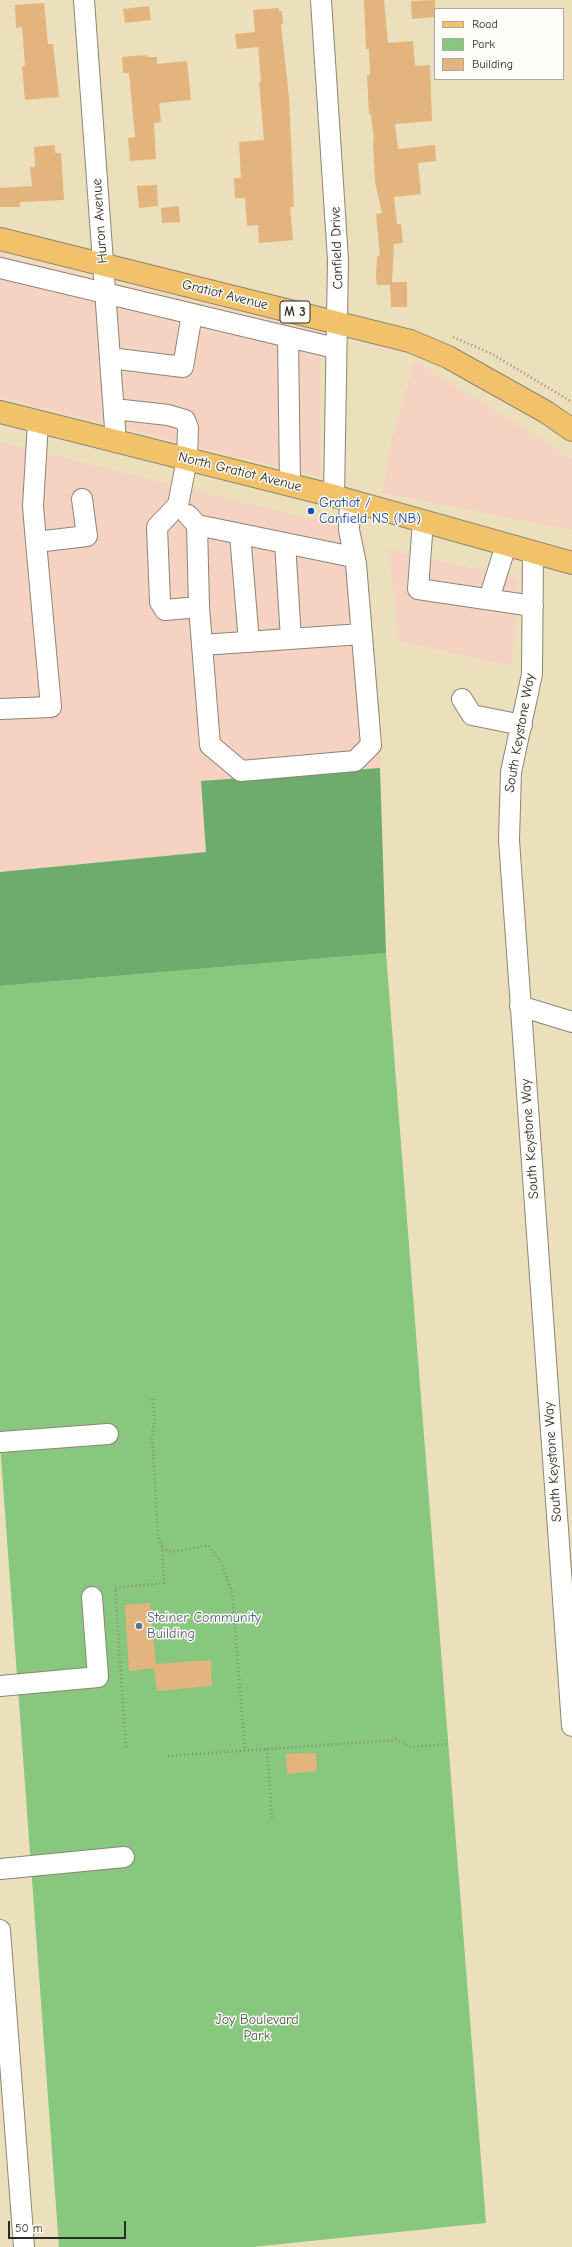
<!DOCTYPE html>
<style>
body{margin:0}
#map{position:relative;width:572px;height:2247px;overflow:hidden;background:#ecdfbc;font-family:"Comic Neue",sans-serif}
canvas{display:block}
.legend{position:absolute;left:434px;top:8px;width:130px;height:72px;box-sizing:border-box;background:#fdfcf7;border:1px solid #a9a8a5;margin:0;padding:5px 7px;list-style:none;font-size:12px;color:#2b2b2b}
.legend li{display:flex;align-items:center;gap:8px;height:20px}
.legend b{width:20px;border:1px solid #a9a8a5}
.scale{position:absolute;left:8px;top:2221px;width:118px;height:18px;box-sizing:border-box;border:2px solid #2b2b2b;border-top:0;padding-left:5px;font-size:12px;line-height:14px;white-space:nowrap;color:#2b2b2b;-webkit-text-stroke:3px #fdfcf7;paint-order:stroke}
</style>
<div id="map">
<canvas width="572" height="2247"></canvas>
<ul class="legend">
<li><b style="height:5px;background:#f2c26a"></b>Road</li>
<li><b style="height:11px;background:#88c77e"></b>Park</li>
<li><b style="height:11px;background:#e3b47d"></b>Building</li>
</ul>
<div class="scale">50 m</div>
</div>
<script>
const context = document.querySelector('canvas').getContext('2d');
context.lineJoin = 'round';
function paint(path, color) { context.fillStyle = color; context.fill(path, 'evenodd'); }
const shape = rows => new Path2D(rows.map(r => 'M' + r).join(''));
function strokePath(path, color, width, dash) { context.strokeStyle = color; context.lineWidth = width; context.lineCap = dash ? 'butt' : 'round'; context.setLineDash(dash || []); context.stroke(path); }
function write(font, color, halo, rows, align = 'center') {
  context.font = font + ' "Comic Neue",sans-serif'; context.lineWidth = 3; context.setLineDash([]); context.textBaseline = 'middle'; context.strokeStyle = halo; context.fillStyle = color; for (const [text, x, y, turn = 0] of rows) {
    context.save(); context.translate(x, y); context.rotate((+turn || 0) * Math.PI / 180); context.textAlign = isNaN(turn) ? turn : align; if (halo) context.strokeText(text, 0, 0); context.fillText(text, 0, 0); context.restore();
  }
}
paint(shape([
 [0,255,320,332,320,477,0,397],
 [415,361,572,459,572,530,382,493,392,439],
 [0,442,364,532,380,768,201,781,206,852,0,872],
 [389,550,518,578,512,666,399,641]
]), '#f6d2c3');
paint(shape([
 [386,953,486,2223,252,2247,59,2247,0,1444,0,986]
]), '#88c77e');
paint(shape([
 [380,768,386,953,0,986,0,872,206,852,201,781]
]), '#6eac6d');
paint(shape([
 [364,0,384,0,388,43,413,41,415,66,430,65,432,121,395,124,398,149,435,145,436,161,418,163,421,194,394,197,397,224,401,224,403,243,394,244,392,282,407,282,407,307,391,307,390,285,377,285,376,278,377,256,380,256,376,214,382,213,375,182,373,141,374,140,371,114,369,114,367,75,370,75,369,49,366,49],
 [435,0,435,17,412,19,411,1],
 [44,3,48,44,53,44,59,97,25,100,22,66,25,66,22,27,16,28,15,5],
 [149,6,151,20,125,23,123,9],
 [279,8,279,11,282,11,283,23,281,25,289,97,294,207,290,207,293,240,259,243,258,225,247,226,245,198,235,198,234,178,241,178,239,142,264,140,259,82,261,82,258,47,237,49,235,34,255,32,253,10],
 [147,55,147,57,157,57,157,64,187,61,191,100,159,103,161,122,154,123,156,159,130,161,128,138,135,137,129,73,123,73,122,57],
 [55,145,55,153,61,153,64,200,20,202,20,207,0,207,0,188,32,186,30,167,35,167,34,147],
 [157,185,158,206,139,208,137,186],
 [179,206,180,222,162,223,161,208],
 [150,1603,156,1664,211,1660,212,1686,157,1691,154,1668,129,1671,125,1605],
 [316,1753,317,1771,287,1774,286,1754]
]), '#e3b47d');
const minor = shape([
 [84,0,116,442],
 [321,0,338,260,334,496],
 [0,268,335,348],
 [288,337,290,485],
 [110,358,183,367,192,314],
 [114,409,168,415,185,420,188,428,187,459,178,505,157,527,160,602,165,610,199,607],
 [38,422,33,506,36,542,87,536,82,499],
 [188,515,197,525,353,557],
 [423,521,418,589,533,606],
 [197,525,199,607,210,745,241,771,355,761,371,745,356,564,349,530,350,500],
 [240,534,249,642],
 [285,543,291,639],
 [533,553,532,674,511,772,509,840,572,1726],
 [489,599,506,545],
 [202,645,362,634],
 [462,699,472,715,522,725],
 [0,709,51,707,36,542],
 [520,1006,572,1022],
 [0,1442,108,1434],
 [0,1686,98,1677,92,1597],
 [0,1869,124,1857],
 [0,1930,24,2247]
]);
const major = shape([
 [0,239,410,341,448,357,546,412,572,430],
 [0,412,334,496,572,563]
]);
strokePath(minor, '#8c8574', 22);
strokePath(major, '#8c8574', 24);
strokePath(shape([
 [453,337,492,354,572,402],
 [152,1399,155,1420,152,1434,158,1536,162,1548],
 [126,1747,115,1588,164,1583,162,1548,172,1552,208,1545,221,1561,232,1593,245,1751],
 [267,1749,272,1818],
 [168,1756,396,1740,412,1747,448,1744]
]), '#8c8574', 2.5, [1, 3]);
strokePath(minor, '#fff', 20);
strokePath(major, '#f2c26a', 22);
for (const [x, y, r, color] of [
 [311,511,4,"#1a4fb4"],
 [139,1626,4,"#5c6f8a"]
]) { const dot = new Path2D(); dot.arc(x, y, r, 0, 2 * Math.PI); context.fillStyle = color; context.fill(dot); strokePath(dot, '#fdfcf7', 1.5); }
for (const [x, y, w] of [
 [295,312,30]
]) { const box = new Path2D(); box.roundRect(x - w / 2, y - 11, w, 22, 3); context.fillStyle = '#fdfcf7'; context.fill(box); strokePath(box, '#2b2b2b', 1); }
write('bold 13px', '#2b2b2b', null, [
 ["M 3",295,312]
]);
write('14px', '#2b2b2b', '#fdfcf7', [
 ["Huron Avenue",100,221,-94],
 ["Canfield Drive",337,248,-92],
 ["Gratiot Avenue",225,295,14],
 ["North Gratiot Avenue",240,472,14],
 ["South Keystone Way",520,733,-80],
 ["South Keystone Way",530,1139,-94],
 ["South Keystone Way",553,1462,-94]
]);
write('14px', '#164399', '#fdfcf7', [
 ["Gratiot /",319,503],
 ["Canfield NS (NB)",319,519]
], 'left');
write('14px', '#4e5e75', '#fdfcf7', [
 ["Steiner Community",147,1618],
 ["Building",147,1634]
], 'left');
write('14px', '#475a44', '#fdfcf7', [
 ["Joy Boulevard",257,2020],
 ["Park",257,2036]
]);
</script>
